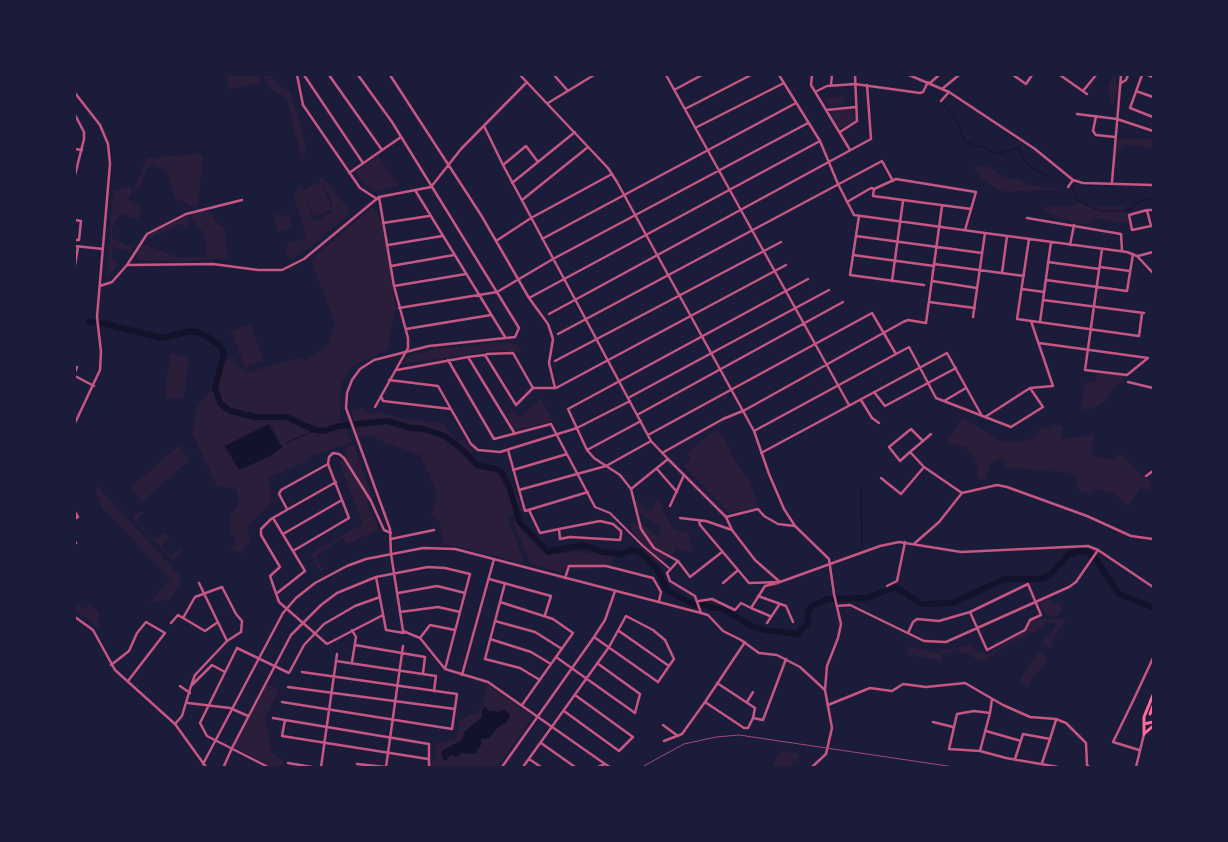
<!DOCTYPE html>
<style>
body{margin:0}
#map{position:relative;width:1228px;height:842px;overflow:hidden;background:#1b1b3a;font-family:"Nunito Sans",sans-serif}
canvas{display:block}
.frame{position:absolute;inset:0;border:76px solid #1b1b3a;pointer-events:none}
</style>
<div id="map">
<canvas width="1228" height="842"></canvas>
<div class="frame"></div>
</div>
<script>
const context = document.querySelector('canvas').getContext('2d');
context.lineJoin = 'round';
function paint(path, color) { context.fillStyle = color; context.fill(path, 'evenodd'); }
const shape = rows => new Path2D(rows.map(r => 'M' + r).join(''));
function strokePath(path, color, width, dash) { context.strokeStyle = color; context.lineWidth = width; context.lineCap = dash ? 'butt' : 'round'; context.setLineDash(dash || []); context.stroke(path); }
paint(shape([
 [226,75,260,75,261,83,228,89],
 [263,75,270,75,280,86,290,91,305,142,306,152,302,161,287,99,273,91],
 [1114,75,1116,75,1117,91,1113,107,1109,99,1108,86],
 [840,95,845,95,844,105,830,107,823,98,836,97,838,99],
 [853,109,856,121,840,129,831,114,833,111],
 [1118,139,1153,139,1153,148,1123,145,1117,154,1116,163,1120,165,1118,167,1114,166],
 [198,154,201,154,203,158,198,205,192,206,175,198,166,171,153,164,147,168,138,191,134,189,147,158],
 [378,155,399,186,375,191,365,186,355,172],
 [980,164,991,168,1003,177,1020,180,1027,185,1062,189,1004,192,980,179,981,174,973,169],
 [318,177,325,180,351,212,310,247,293,258,289,258,285,252,287,244,304,238,306,235,294,197,298,187,301,187,313,219,318,220,333,211,331,198,322,182,332,209,314,217,302,190,321,182],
 [128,186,133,190,128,200,142,208,138,219,120,214,112,229,113,239,132,247,130,253,113,247,112,259,118,265,107,277,113,191],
 [1079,201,1090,206,1123,206,1128,214,1128,222,1121,224,1096,218,1091,223,1083,224,1058,217,1043,210,1042,207,1074,206],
 [373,206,382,223,396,309,387,350,353,366,341,384,340,417,352,442,310,457,307,461,268,478,272,492,269,505,247,527,251,539,242,553,231,550,236,541,230,530,231,515,240,501,236,489,217,486,192,433,196,410,202,399,212,391,222,363,232,356,240,368,248,372,300,358,305,360,327,347,335,324,311,260],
 [205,211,212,215,217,224,224,227,228,258,179,262,138,260,137,250,141,245,146,245,177,257,204,257,207,248,203,232,191,219,194,213],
 [276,213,278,217,289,214,293,227,278,232,273,214],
 [187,216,189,222,187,231,184,225,181,224,146,240,152,233],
 [250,324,264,361,245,368,231,331],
 [501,342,517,344,521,352,492,351,401,364,411,355,437,349],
 [170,353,189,358,184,396,181,399,165,398],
 [1097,373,1127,376,1110,392,1102,404,1081,412,1084,387,1087,381,1095,382],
 [541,398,553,421,515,430,506,415,514,410,519,418],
 [361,408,369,414,380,412,398,418,443,423,457,441,464,439,473,450,468,457,476,467,500,466,514,487,523,510,507,517,525,564,443,543,439,521,431,515,437,494,421,456,367,435,358,436,351,410],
 [963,418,1001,441,1018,442,1036,437,1039,429,1049,428,1054,425,1062,427,1061,439,1094,435,1091,455,1115,460,1118,455,1122,455,1141,475,1152,483,1148,491,1141,488,1129,505,1126,506,1114,493,1096,489,1089,493,1076,489,1078,478,1070,473,1003,467,1008,461,998,458,991,462,985,481,978,478,975,458,969,454,966,447,946,443],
 [715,430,725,438,734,460,748,478,759,507,729,513,683,465,691,459,687,453],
 [354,444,373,499,367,503,379,530,347,544,343,538,316,556,323,570,320,572,310,554,363,524,339,462,347,456,344,449],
 [179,445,189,460,142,502,130,488],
 [96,485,180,576,181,582,169,600,145,603,153,599,170,579,102,507,96,492],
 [660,499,664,514,674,530,688,533,692,545,691,552,676,548,671,556,659,564,645,553,646,549,632,531,630,524,641,521,655,535,660,535,658,525,639,514,635,500,638,500,644,508,651,511,656,500],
 [139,512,144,512,137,520,155,540,165,532,170,538,162,546,171,556,179,548,183,552,173,561,132,517],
 [515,519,542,551,554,554,578,552,615,556,610,565,580,571,565,567,562,573,531,564,513,523],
 [1047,599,1063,606,1058,616,1045,615,1039,603],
 [75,603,84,609,91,604,100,613,98,620,101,626,96,627,92,621,75,611],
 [1043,619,1067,619,1052,639,1051,648,1043,644,1045,638,1050,636,1054,627,1058,624,1046,622,1043,627,1000,649,987,660,979,661,968,654,960,653,959,647,950,653,942,654,941,661,907,654,909,646,934,653,971,644,979,653,987,654,1024,632,1031,621],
 [1039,652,1048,658,1028,685,1019,683,1029,664],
 [267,684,279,689,265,718,272,753,284,762,286,767,273,767,236,748,235,745],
 [487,684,533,717,497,767,430,767,429,763,434,761,437,756,437,751,433,748,436,744,455,738,459,730,458,723,470,714,474,715,482,707],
 [782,750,800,754,796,763,792,761,790,767,771,767]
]), '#2a1e3b');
paint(shape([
 [269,424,282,447,271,456,239,470,225,446],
 [485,706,489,712,493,710,497,712,504,709,508,712,510,716,506,723,498,727,489,738,481,739,481,745,475,754,462,753,455,757,450,755,446,761,443,759,441,752,443,750,461,741,465,731,482,717,482,710]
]), '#12122b');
strokePath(shape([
 [936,93,957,121,964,140,975,146,984,147,995,154,1019,148,1024,161,1030,167,1048,176],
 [1063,181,1072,186,1077,201,1101,211,1127,211,1133,208,1137,202,1153,198],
 [286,443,315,430],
 [861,489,862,547]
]), '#12122b', 1);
strokePath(shape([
 [89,322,93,322],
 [101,323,162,338,191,331,198,332,206,336,220,346,224,353,215,388,220,403,230,411,256,417,287,417,315,430,325,431,339,426,387,421,411,428,424,429,445,436,463,450,477,465,499,470,502,473,509,486,520,523,548,552,582,545,603,552,621,554,633,550,640,552,656,567,667,590,694,605,704,604,711,608,721,608,752,626,764,630,799,634,802,628,808,624,808,611,812,606,828,599,866,598,896,587,921,604,953,603,1004,579,1042,579,1050,575,1069,554,1080,551,1088,552,1096,559,1119,594,1153,607]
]), '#12122b', 6);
strokePath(shape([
 [595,507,610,513,643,546,669,568]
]), '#c65784', 2);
strokePath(shape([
 [297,75,303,105,360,188,377,199],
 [304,75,363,163],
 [329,75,382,150],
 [390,75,481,215,529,298,548,324,553,339,549,363,555,388],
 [554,75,568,91],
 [666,75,849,405],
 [779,75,820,141,838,184,854,215,985,233],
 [812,75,811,85,850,150],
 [1013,75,1026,84,1032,75],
 [1060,75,1087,94],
 [1142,75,1130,108,1153,117],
 [1148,75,1153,77],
 [930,83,939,75],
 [1121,83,1126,80,1128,75],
 [831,85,832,75],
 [942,89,959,75],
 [674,90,702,75],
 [1083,91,1096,75],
 [1136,91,1153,97],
 [815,92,827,86,855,84,920,93,923,92,928,82],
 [941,101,949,92],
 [548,103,594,75],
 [685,109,751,75],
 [826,110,856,107],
 [1077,114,1117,119,1153,131],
 [75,115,84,132,84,139,75,175],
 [1096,116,1093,131,1096,135,1115,137],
 [484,126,503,165,651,441,668,459,631,489],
 [695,128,784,83],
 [840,132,857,121,855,75],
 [75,149,82,150],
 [503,165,526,146,538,162],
 [349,173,401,137],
 [512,183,575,132],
 [431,187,461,149,527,82],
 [1068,187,1073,180],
 [874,189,873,196,971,209],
 [415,190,505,337],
 [522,200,588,147],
 [847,202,871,188,874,189,896,179,976,192,965,230],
 [1147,210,1151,226,1132,230,1129,215,1147,210,1153,210],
 [859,216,850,275,924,285],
 [1027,218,1121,234,1122,251],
 [75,220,81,221,79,240,75,240],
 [383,223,429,216],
 [856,236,982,253],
 [542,239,796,103],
 [1029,239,1017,319,1139,336,1142,314],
 [496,241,531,218,612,174],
 [388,245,442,236],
 [1070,245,1074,225],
 [75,246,103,249],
 [1102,249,1085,370,1127,375,1148,358],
 [853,255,934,266],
 [1138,256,1153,252],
 [1048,262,1099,269],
 [934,264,1024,276],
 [75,265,78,247],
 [127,265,147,234,186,214,242,200],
 [391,266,454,255],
 [1100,267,1130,271],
 [1002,273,1007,236],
 [808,279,568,409,587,450,594,458,620,475,631,489,641,529,654,548,678,561,667,573,670,581,695,596,701,613,708,615,723,631,741,640,759,653,777,655,800,667,825,690],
 [1046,280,1127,291,1133,254],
 [892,281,903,201],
 [932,281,977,288],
 [394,286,466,274],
 [1022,289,1044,292],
 [529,298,820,141],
 [1043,300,1144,313],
 [929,302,975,308],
 [399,308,497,292,553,259,808,123],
 [549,314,871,139,867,85],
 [973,317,985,233,1127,252,1137,256,1153,273],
 [1040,322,1051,242],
 [406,329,491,315],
 [558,334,882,161,893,181],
 [1039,343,1148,358],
 [468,357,515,434],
 [448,360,494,439,551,424,595,507],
 [555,361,781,242],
 [397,370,468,357,485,355,487,354,513,353,533,388,516,405,485,355],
 [75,372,77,367],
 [75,376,94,386],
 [389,380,438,386,451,409],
 [1128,382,1153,388],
 [533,388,556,388,786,265],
 [874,392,885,406,956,368],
 [381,396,383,401,451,409,471,444,478,450,500,452,577,428,630,401],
 [628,398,829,290],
 [861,400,872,418,879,423],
 [944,401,966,388],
 [375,407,408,348,408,338,394,286,379,197],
 [637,415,843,302],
 [985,417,1030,388,1053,386,1031,321],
 [754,431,909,347,936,398,1011,427,1043,407,1030,388],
 [648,435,872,313,896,354],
 [923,441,911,429,889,447,900,461,910,452,923,441,931,434],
 [508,450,525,511,588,492],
 [587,450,641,421],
 [910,452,924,467,962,493],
 [662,453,723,419,745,410,903,322,908,320,926,323,942,206],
 [761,453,947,353,982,416],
 [657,469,677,492],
 [513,470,567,454],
 [1146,476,1153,471],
 [881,478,901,494,924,467],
 [336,482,271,519,261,529,261,535,280,567,270,576,279,602,327,644,383,615],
 [519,490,606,466,651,441],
 [670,506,684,475],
 [287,509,279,494,281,490,328,464],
 [529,510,540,533,559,529,600,521,613,524,621,531,621,535,620,540,570,537,560,539,559,529],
 [75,512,78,517,75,519],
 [726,517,758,509,764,516,778,524,795,526],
 [273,518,305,571,276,594],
 [680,518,706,521,732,530],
 [699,521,700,525,749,583,780,582],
 [283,534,342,500],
 [391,539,434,530],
 [75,542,76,543],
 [915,543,939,522,962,493,997,485,1007,487,1087,516,1131,536,1153,539],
 [293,551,349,518,328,464,329,457,333,453,339,454,344,458,371,501,384,530,391,533],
 [391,554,403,631,420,638,445,669,488,682,605,764,598,767],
 [678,561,690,577,722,552],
 [376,577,386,630,404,633],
 [565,578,569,566,606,566,653,578,661,592,659,601],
 [489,579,551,596,545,615],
 [199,583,227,641],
 [505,583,485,659,520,668,540,680],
 [723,583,737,571],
 [887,586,897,581,905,542],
 [398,593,437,586,465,593],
 [758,596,786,606,793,622],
 [699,601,712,599,735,610,741,603,751,608],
 [500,602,553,619,573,633,522,705],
 [837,606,850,605,924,641,946,642,1069,587,1076,582,1098,550],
 [400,612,438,607,460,612],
 [770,616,751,608,765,586,778,583],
 [183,618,195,597,222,587,236,614,242,621,241,632,227,641,195,675,191,686],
 [495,621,535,632,562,649],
 [171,623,178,615,205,631,218,622],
 [767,623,779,605],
 [908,633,913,622,917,619,939,621,970,612,987,650,1025,630,1030,620,1041,615,1028,584,970,612],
 [594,637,658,682,669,666],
 [420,638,430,625,455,630],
 [490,639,531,652,551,664],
 [355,645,425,657,423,673],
 [556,657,635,713,640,694,597,663],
 [336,661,436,676,434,691],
 [352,662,356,637,352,630],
 [111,665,129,651,137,633,146,622,165,633,128,681],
 [462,675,494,559],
 [717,683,755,708,753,718],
 [180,686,190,693],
 [288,687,455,709],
 [1133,701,1113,742,1139,750],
 [1133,701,1153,658],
 [282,702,452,729,457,694,302,672],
 [705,702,745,642],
 [747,702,753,692],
 [188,703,230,708,248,716],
 [828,705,870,688,892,691,903,684,926,687,965,683,1003,705,1030,717,1056,719,1066,723,1086,743,1087,765,1089,767],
 [564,711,619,751,633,737,575,695],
 [990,713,992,699],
 [273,718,429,744,429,767],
 [285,720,282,736,428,759],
 [933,722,953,727],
 [175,724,182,716,191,686,212,665,225,672],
 [663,725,678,736],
 [986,731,1021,741],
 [664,741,682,734,705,702,744,728,748,728,753,718,763,720,786,659],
 [541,743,575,767],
 [980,751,990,713,974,711,957,714,949,749,980,751,1006,758,1058,767],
 [529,759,541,767],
 [1015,759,1023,734,1050,739,1056,720],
 [288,763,312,767],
 [1042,763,1050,739],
 [357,764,386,767,403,646],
 [605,764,610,767],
 [226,767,224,766,232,748,291,635,321,605,337,593,354,586,376,577,428,567,445,568,470,574,445,669],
 [268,767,207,736,200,723,237,648,289,673,304,645,324,624,355,606,380,597],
 [321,767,337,654],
 [523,767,609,647,626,616,653,630,665,640,674,659,669,666,619,631],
 [812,767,826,754]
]), '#c65784', 2.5);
strokePath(shape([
 [358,75,392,122,519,328,515,337,429,346,374,360,360,369,352,380,347,393,346,408,390,529,391,554],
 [520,75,608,168,617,182,754,431,769,474,784,509,795,526,829,559,834,594,841,624,838,638,827,666,825,690,832,728,826,754],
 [909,75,949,92,1035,149,1073,180,1083,183,1153,185],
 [75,93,100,125,108,144,110,164,97,317,101,352,100,370,75,423],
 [1112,182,1121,75],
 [100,286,112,282,127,265,213,264,258,270,282,270,304,259,379,197,431,187],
 [668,459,726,517,732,530,755,560,780,582,880,546,899,542,961,552,1088,546,1098,550,1153,587],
 [75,617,93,630,115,670,175,724,206,767],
 [203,764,283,613,296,598,315,583,347,566,366,559,423,548,455,549,701,613],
 [502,767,594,637,605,620,615,591],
 [1136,767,1144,734]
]), '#c65784', 2.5);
strokePath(shape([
 [1150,714,1153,706],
 [1144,724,1153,722],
 [1144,734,1144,717,1153,695],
 [1144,734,1153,726]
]), '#ff6b9d', 3);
strokePath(shape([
 [642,767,684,744,716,737,739,735,954,767]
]), '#a44b75', 1);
</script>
